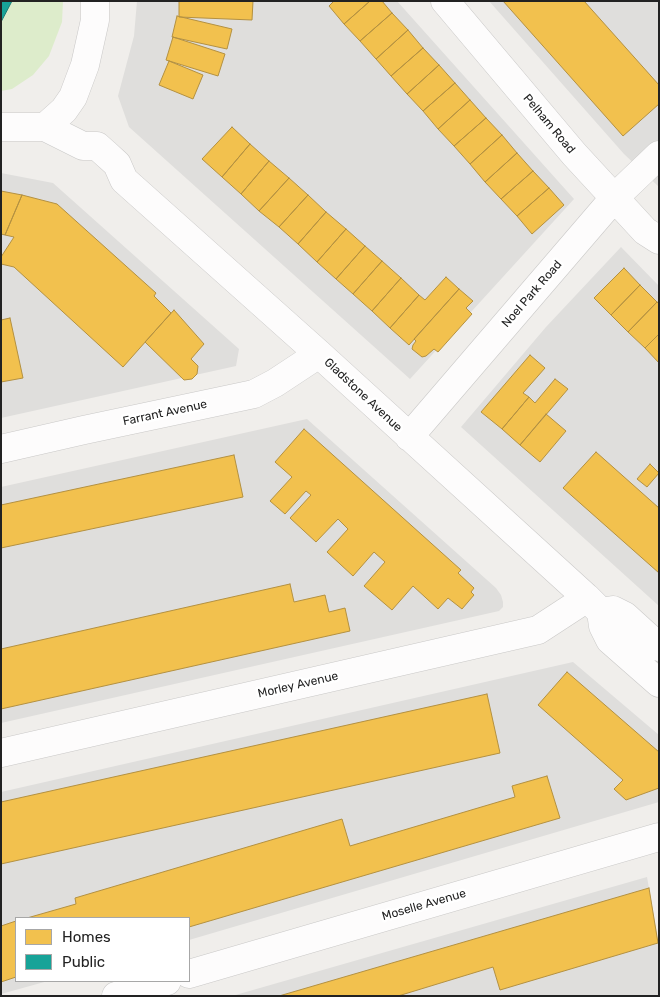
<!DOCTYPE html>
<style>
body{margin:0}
#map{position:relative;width:660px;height:997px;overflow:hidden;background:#f0eeeb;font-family:Rubik,sans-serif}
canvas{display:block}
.frame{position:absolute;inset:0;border:2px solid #222;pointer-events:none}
.legend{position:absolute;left:15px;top:917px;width:175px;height:65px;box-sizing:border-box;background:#fff;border:1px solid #a7a7a7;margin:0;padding:6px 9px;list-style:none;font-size:15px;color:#222}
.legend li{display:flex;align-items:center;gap:10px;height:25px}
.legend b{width:25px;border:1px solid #a7a7a7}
</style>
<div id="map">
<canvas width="660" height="997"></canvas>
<div class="frame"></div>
<ul class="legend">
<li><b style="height:14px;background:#f2c14e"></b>Homes</li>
<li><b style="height:14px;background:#17a398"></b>Public</li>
</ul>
</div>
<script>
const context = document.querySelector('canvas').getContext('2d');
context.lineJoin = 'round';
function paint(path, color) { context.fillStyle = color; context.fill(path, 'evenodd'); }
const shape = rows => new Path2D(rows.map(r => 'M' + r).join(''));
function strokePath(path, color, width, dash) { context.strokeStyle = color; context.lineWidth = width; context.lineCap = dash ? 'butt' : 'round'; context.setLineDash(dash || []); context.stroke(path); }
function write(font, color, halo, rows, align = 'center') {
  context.font = font + ' Rubik,sans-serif'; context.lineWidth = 5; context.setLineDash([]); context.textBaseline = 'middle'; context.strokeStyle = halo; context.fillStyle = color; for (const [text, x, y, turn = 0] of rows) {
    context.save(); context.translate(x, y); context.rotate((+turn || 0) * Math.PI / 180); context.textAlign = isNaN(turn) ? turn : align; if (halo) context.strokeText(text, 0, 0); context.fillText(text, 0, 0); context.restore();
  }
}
paint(shape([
 [137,1,397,1,574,199,410,379,129,127,118,96,134,36],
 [489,1,659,1,659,187,624,154],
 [1,173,53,183,239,349,236,366,1,418],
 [621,247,659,286,659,606,461,427,546,327],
 [307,419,496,588,501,595,503,602,503,607,499,611,1,723,1,487],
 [573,662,659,735,659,802,189,940,189,918,16,918,16,981,48,981,1,994,1,792],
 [647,877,659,945,659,996,232,996]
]), '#dfdedc');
paint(shape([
 [12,1,63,1,62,22,49,56,33,75,12,89,1,91,1,22]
]), '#ddeccb');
const homes = shape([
 [179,1,253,1,252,20,179,17,179,1],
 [334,1,370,1,344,24,329,6,334,1],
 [370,1,382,1,392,13,360,41,344,24,370,1],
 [503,1,584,1,659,85,659,104,623,136,503,1],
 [392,13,408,30,376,59,360,41,392,13],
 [177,16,232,29,227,49,172,37,177,16],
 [408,30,423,48,391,76,376,59,408,30],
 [173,37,225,54,218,76,166,60,173,37],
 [423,48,439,65,407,94,391,76,423,48],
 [169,61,203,75,193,99,159,85,169,61],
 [439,65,455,83,423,111,407,94,439,65],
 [455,83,470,100,438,129,423,111,455,83],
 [470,100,486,118,454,146,438,129,470,100],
 [486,118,502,135,470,164,454,146,486,118],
 [232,127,250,144,222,177,202,159,232,127],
 [502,135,517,153,485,182,470,164,502,135],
 [250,144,269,161,241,194,222,177,250,144],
 [517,153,533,171,501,199,485,182,517,153],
 [269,161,289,178,259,211,241,194,269,161],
 [533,171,549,188,517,216,501,199,533,171],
 [289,178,308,195,279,227,259,211,289,178],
 [549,188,564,205,532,234,517,216,549,188],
 [1,191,22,195,5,235,1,234,1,191],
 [22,195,57,204,156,293,154,296,171,313,123,367,14,267,1,264,1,257,14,237,5,235,22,195],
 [308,195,326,212,298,244,279,227,308,195],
 [326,212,346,229,317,262,298,244,326,212],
 [346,229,365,246,336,279,317,262,346,229],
 [365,246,382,261,353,294,336,279,365,246],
 [382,261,401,278,372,311,353,294,382,261],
 [624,268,640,285,611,315,594,298,624,268],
 [446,277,459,289,409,345,390,328,419,295,425,300,446,277],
 [401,278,419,295,390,328,372,311,401,278],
 [640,285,657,302,628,332,611,315,640,285],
 [459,289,473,301,466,308,472,314,438,352,434,349,426,356,422,357,412,349,413,345,416,341,414,339,459,289],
 [657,302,659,304,659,334,645,348,628,332,657,302],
 [174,310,204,344,191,359,198,366,197,374,192,379,184,380,145,342,174,310],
 [10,318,23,378,1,382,1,320,10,318],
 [659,334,659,363,645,348,659,334],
 [530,355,545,368,523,393,529,397,502,429,481,412,530,355],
 [555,379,568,389,520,445,502,429,529,397,535,403,555,379],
 [546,414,566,431,540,462,520,445,546,414],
 [304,429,461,570,458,573,474,588,471,592,474,595,462,609,448,598,438,609,413,586,392,610,364,586,385,562,374,552,353,576,327,552,348,529,338,519,316,542,290,518,311,495,306,491,285,514,270,501,292,477,275,462,304,429],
 [596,452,659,508,659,573,563,488,596,452],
 [234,455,243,497,1,548,1,505,234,455],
 [650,464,659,473,647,487,637,479,650,464],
 [290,584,294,602,325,595,329,612,345,608,350,631,1,709,1,649,290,584],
 [567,672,659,752,659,788,626,800,614,789,623,780,538,705,567,672],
 [487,694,500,753,1,864,1,802,487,694],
 [547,776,560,818,189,927,189,918,27,918,76,904,75,898,342,819,350,846,515,797,512,786,547,776],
 [649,888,658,943,500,990,493,967,398,996,279,996,649,888],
 [16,921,16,977,1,982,1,926,16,921]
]);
paint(homes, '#f2c14e');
strokePath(homes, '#b49141', 1);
const public = shape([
 [1,1,12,1,1,22,1,1]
]);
paint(public, '#17a398');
strokePath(public, '#1a7c75', 1);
const minor = shape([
 [445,1,574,154,645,231,659,240],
 [1,127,45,127,64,110,73,97,85,65,95,20,95,1],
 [45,127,83,146,97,146,106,154,117,164,124,180,319,354,587,598,601,612,603,626,610,640,659,683],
 [409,437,615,197,659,155],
 [1,449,84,430,254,394,275,383,319,354],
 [601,612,613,610,625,616,659,647],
 [1,753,538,630,587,598],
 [189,974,659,837],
 [116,996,167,981]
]);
strokePath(minor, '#c9c8c7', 29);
strokePath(minor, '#fdfcfc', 28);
write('12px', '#222', '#fff', [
 ["Pelham Road",549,124,50],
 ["Noel Park Road",532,294,-49],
 ["Gladstone Avenue",363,395,43],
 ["Farrant Avenue",165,413,-12],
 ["Morley Avenue",298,685,-13],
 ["Moselle Avenue",424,905,-16]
]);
</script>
